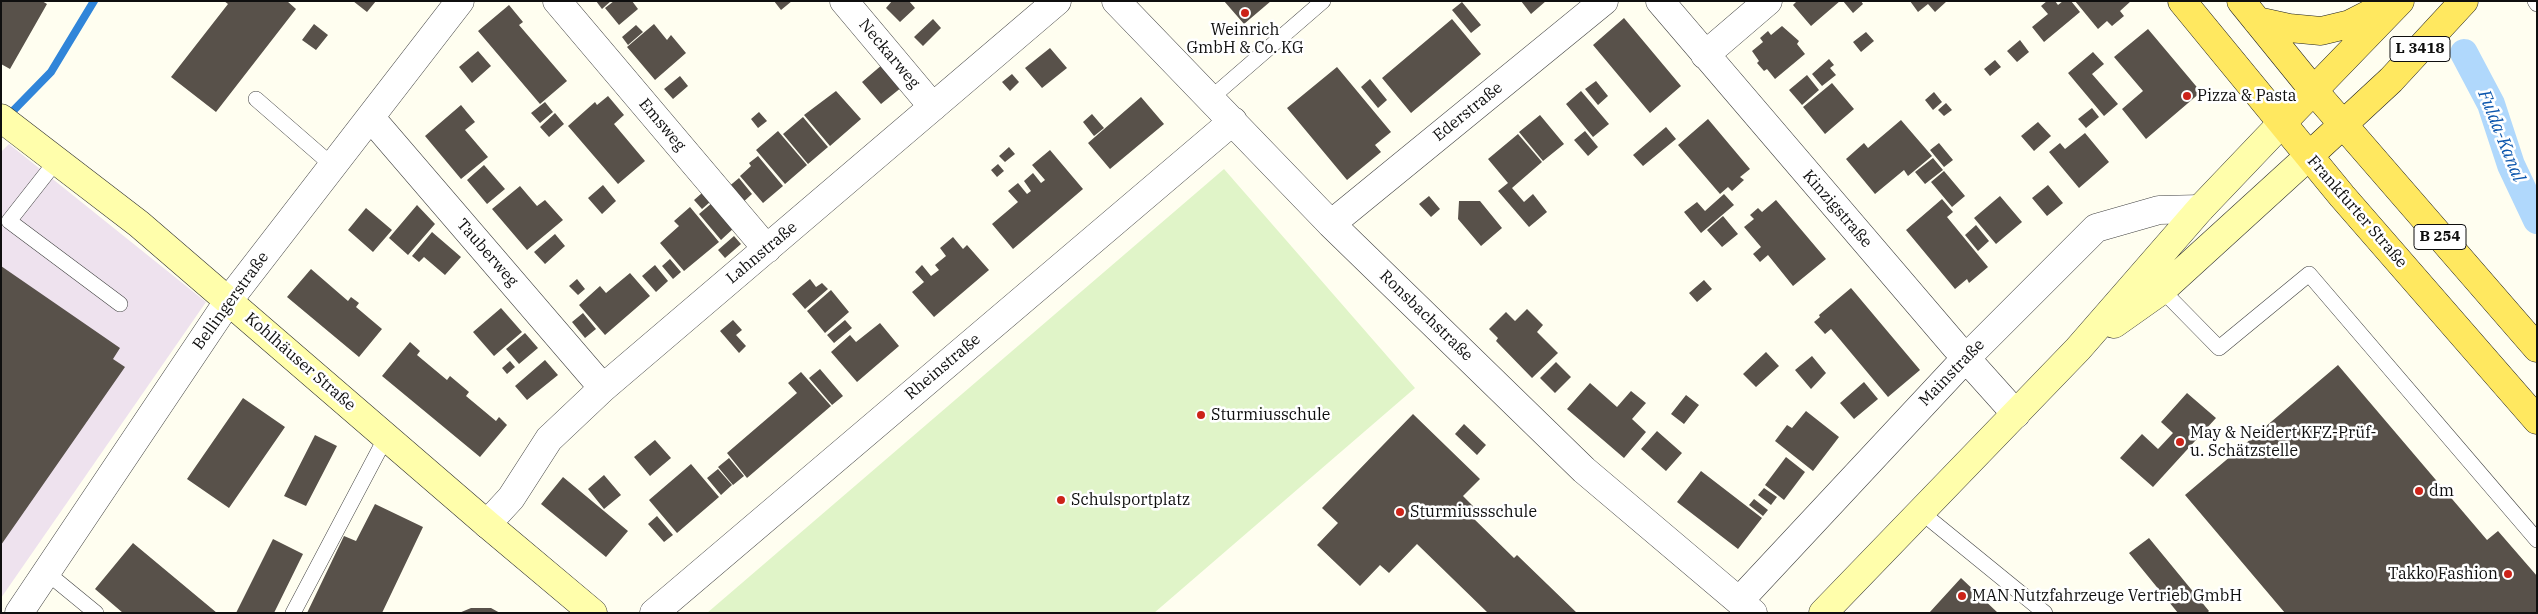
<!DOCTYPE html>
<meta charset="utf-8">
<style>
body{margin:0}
#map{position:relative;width:2538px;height:614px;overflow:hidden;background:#fffef0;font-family:"IBM Plex Serif",serif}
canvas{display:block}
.frame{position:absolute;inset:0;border:2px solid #0f0f0f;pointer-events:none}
</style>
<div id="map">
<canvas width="2538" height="614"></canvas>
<div class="frame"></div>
</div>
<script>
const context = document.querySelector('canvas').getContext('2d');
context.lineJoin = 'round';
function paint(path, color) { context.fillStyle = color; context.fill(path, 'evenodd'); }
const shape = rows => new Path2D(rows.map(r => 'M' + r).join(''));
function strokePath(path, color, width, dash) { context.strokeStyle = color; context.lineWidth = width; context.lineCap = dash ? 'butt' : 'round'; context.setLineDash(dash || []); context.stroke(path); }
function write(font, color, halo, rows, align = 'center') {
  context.font = font + ' "IBM Plex Serif",serif'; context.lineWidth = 5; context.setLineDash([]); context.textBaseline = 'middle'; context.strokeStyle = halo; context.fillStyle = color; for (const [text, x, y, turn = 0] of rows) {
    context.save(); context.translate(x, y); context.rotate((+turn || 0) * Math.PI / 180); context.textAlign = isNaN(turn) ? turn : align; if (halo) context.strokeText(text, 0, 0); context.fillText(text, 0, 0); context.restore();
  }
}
paint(shape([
 [9,144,206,302,1,598,1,152]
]), '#eee2ee');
paint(shape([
 [1224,169,1415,388,1154,613,707,613]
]), '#e0f4c8');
strokePath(shape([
 [8,116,51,72,94,1]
]), '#3085d9', 8);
strokePath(shape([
 [2464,53,2491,104,2511,165,2537,220]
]), '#b0d8fc', 28);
paint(shape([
 [2,1,42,1,47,4,10,69,1,64],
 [224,1,287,1,296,9,216,112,171,77,228,4],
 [353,1,376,1,367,12],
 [596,1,611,1,602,9],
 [614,1,632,1,638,9,619,25,605,8],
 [774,1,792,1,781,10],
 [892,1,909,1,915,8,900,22,886,8],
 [1224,1,1271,1,1244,24],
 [1521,1,1546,1,1531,14],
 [1797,1,1840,1,1811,26,1793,5],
 [1843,1,1861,1,1863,4,1853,13],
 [1910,1,1947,1,1935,12,1928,4,1918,12],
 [2047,1,2055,1,2058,5,2063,1,2071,1,2080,12,2044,42,2032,27,2048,14,2041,6],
 [2075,1,2131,1,2120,11,2124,16,2112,26,2107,21,2098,29],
 [1462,2,1481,25,1471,33,1452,10],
 [509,5,523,22,519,25,567,81,540,104,478,31],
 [1624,18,1681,86,1650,113,1593,45],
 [933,19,941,28,923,46,914,37],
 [1452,19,1481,54,1411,113,1382,78],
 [314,24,328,35,316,50,302,40],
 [654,24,667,40,671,35,686,53,655,80,627,47],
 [636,25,643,32,628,45,622,37],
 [1782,26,1799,41,1797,44,1805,54,1775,79,1767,69,1764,71,1757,63,1759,61,1752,51,1763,42,1760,38,1768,31,1771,35],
 [2148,29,2201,92,2146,139,2122,109,2143,91,2114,57],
 [1866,32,1874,41,1861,52,1853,42],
 [2020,40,2029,52,2017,62,2007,51],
 [1050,48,1067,68,1042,88,1025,68],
 [478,51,491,66,472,83,459,67],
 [2093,52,2104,64,2092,74,2118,104,2104,116,2068,73],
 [1829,59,1834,65,1830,68,1836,75,1822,86,1812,74],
 [1995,60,2001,67,1990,76,1984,69],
 [883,64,902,87,881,104,862,82],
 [1337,67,1391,132,1375,145,1381,152,1347,180,1287,108],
 [1012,74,1019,82,1010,91,1002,82],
 [1807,75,1819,90,1802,105,1789,90],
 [680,76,688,86,673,99,664,89],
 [1370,79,1387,100,1378,108,1361,87],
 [1596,81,1608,96,1598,105,1585,89],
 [1832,83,1854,109,1825,134,1803,107],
 [836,91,861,119,830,146,804,115],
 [1581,91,1609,124,1593,137,1566,104],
 [1934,92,1942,102,1933,110,1925,100],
 [608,96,624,115,614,124,645,161,618,184,568,126,595,102,597,105],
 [1141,97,1164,124,1110,169,1088,143],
 [545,102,553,112,540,123,531,113],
 [1946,103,1952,110,1944,116,1938,110],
 [461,105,475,122,465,130,488,157,461,179,425,136],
 [2092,108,2099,117,2086,128,2078,119],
 [759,112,767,121,758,128,751,119],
 [555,113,564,124,549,137,540,127],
 [1092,114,1104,128,1094,136,1083,122],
 [1540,115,1564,144,1543,161,1519,132],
 [803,117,828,147,808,164,783,134],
 [1708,119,1750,169,1740,177,1744,180,1732,191,1728,187,1720,194,1678,145],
 [1901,120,1932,156,1908,176,1904,170,1875,194,1846,159,1864,143,1868,148],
 [2038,122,2051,136,2034,151,2021,136],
 [1666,127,1676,139,1643,166,1633,155],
 [778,131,807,165,785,184,756,150],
 [1585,131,1598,147,1588,156,1574,140],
 [2085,133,2109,162,2079,188,2049,152,2060,143,2065,149],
 [1518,134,1542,162,1512,188,1524,202,1533,194,1547,212,1529,227,1498,191,1508,183,1488,159],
 [1939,143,1953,160,1944,167,1930,150],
 [1009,147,1015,154,1005,162,999,156],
 [1050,150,1083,189,1013,249,992,224,1018,202,1008,191,1018,183,1027,194,1031,191,1024,181,1033,173,1041,183,1045,180,1032,165],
 [758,156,783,186,763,203,740,176,751,166,749,163],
 [1933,158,1943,170,1925,184,1915,172],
 [998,164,1004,171,997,177,991,170],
 [484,165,505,189,487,204,467,180],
 [1944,171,1965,196,1952,207,1931,182],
 [739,178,752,194,741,204,727,188],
 [603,185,616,201,602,214,588,198],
 [2048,185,2063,203,2047,216,2032,198],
 [520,186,537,206,545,200,563,220,527,250,492,209],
 [702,193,710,202,702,209,694,200],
 [1724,194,1734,205,1701,233,1684,212,1697,202,1705,211],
 [1429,196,1440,209,1431,217,1419,204],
 [2000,196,2022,222,1996,244,1974,218],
 [1942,199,1953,212,1947,217,1988,267,1969,283,1967,279,1955,289,1906,230],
 [1776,200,1826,259,1793,286,1768,255,1760,262,1753,254,1761,247,1744,227,1754,219,1750,215,1758,208,1762,212],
 [1459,201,1480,201,1502,228,1481,246,1458,219],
 [713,202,735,227,721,240,699,214],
 [417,205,435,224,408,255,389,238],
 [690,207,719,242,684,271,660,243,679,226,674,221],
 [366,208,392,230,373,252,348,230],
 [1723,216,1738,234,1722,247,1707,230],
 [1976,225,1989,241,1978,251,1965,235],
 [432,232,461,257,445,275,424,257,419,262,412,256],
 [555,234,565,246,545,264,534,252],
 [734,236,741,244,725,258,718,250],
 [953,237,963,249,967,245,989,270,934,317,912,292,924,282,915,272,922,265,931,276,939,270,935,265,946,256,940,248],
 [670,259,681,272,673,279,662,266],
 [655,265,668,281,656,292,642,276],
 [1,266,120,348,113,359,125,367,1,545],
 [311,269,348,301,351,297,359,303,356,307,382,329,359,357,287,297],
 [630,273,650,296,605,335,579,305,600,286,606,293],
 [577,279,585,289,578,295,569,286],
 [810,279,816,287,822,283,828,289,805,309,792,294],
 [1704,280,1712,289,1697,302,1689,293],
 [1851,288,1920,370,1888,397,1831,329,1825,334,1814,322,1820,317,1819,315],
 [831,290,849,312,825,333,807,311],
 [501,308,522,332,494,356,473,332],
 [1527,309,1543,325,1537,332,1558,353,1532,378,1496,341,1498,338,1489,329,1506,312,1515,321],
 [583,313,596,329,585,338,572,322],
 [733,320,742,330,736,335,746,346,739,353,720,331],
 [845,320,852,328,834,343,827,335],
 [880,323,899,346,857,382,831,352,850,335,856,342],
 [525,333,538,348,519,364,506,349],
 [410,342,420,351,417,355,447,380,450,376,469,392,466,396,496,421,499,417,507,425,480,457,382,376],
 [1766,352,1779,366,1756,387,1743,374],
 [1812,356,1826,373,1811,389,1795,370],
 [545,360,558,375,527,400,515,386],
 [510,361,515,367,507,374,502,368],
 [1556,362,1571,377,1555,393,1540,378],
 [2338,365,2487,540,2498,531,2537,576,2537,613,2285,613,2185,495],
 [820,369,843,396,832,405,809,378],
 [801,372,831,406,747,478,727,453,797,393,788,383],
 [1864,382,1878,399,1854,419,1840,403],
 [1590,383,1617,407,1631,391,1646,403,1632,419,1646,432,1624,458,1567,409],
 [2187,393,2216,418,2153,487,2120,458,2142,434,2158,449,2173,433,2161,422],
 [1686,395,1699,405,1684,424,1671,414],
 [243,398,285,427,229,508,187,479],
 [1806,411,1839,437,1813,471,1775,441,1787,425,1792,428],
 [1413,414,1480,479,1463,496,1476,509,1470,515,1514,558,1517,555,1577,613,1488,613,1417,544,1389,573,1380,565,1360,586,1317,545,1338,523,1322,508],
 [1464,424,1486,445,1477,455,1455,434],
 [1657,431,1682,453,1666,471,1641,449],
 [315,435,337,446,306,506,284,496],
 [655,440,671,458,650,476,634,457],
 [1786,457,1805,472,1784,500,1765,485],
 [729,458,744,476,733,485,718,467],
 [691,464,719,497,677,533,649,500],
 [718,469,732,485,721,495,707,478],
 [1701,471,1762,518,1738,549,1677,502],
 [604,475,621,495,604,509,588,489],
 [563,477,628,531,606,557,541,504],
 [1764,488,1777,497,1771,505,1758,495],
 [1754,499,1768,510,1763,516,1749,505],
 [375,504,423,527,382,613,307,613,344,536,356,541],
 [657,516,673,535,664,542,648,524],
 [2149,538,2209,611,2207,613,2178,613,2129,553],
 [273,539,303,554,274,613,236,613],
 [133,543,217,613,123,613,95,589],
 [1961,578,1998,613,1929,613],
 [471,608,491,608,500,613,459,613]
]), '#58514a');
const lane = shape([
 [2535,1,2537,4],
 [1211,98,1323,1],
 [256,99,333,166],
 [57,160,9,221,120,304],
 [2162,290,2219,348,2309,274,2537,540],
 [1921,512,2045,613],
 [46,572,96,613],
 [293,613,386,437]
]);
const street = shape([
 [557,1,767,249],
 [844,1,933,107],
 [1116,1,1331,224,1584,470,1753,613],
 [1660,1,1955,346,2016,414],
 [1705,55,1768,1],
 [371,118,603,388],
 [1331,224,1604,1],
 [487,524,511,498,549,439,603,388,1057,1],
 [1740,600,1965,359,2096,228,2159,210,2200,209],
 [19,613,229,300,460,1],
 [654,613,1233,121]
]);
const secondary = shape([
 [1,118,139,224,487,524,593,613],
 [2114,324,2162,290,2309,156],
 [1823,613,2078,349,2200,209,2282,123]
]);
const primary = shape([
 [2182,1,2342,196,2537,420],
 [2241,1,2314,91,2537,348],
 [2257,21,2289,28,2321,31,2350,24,2389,4],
 [2282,123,2400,1],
 [2309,156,2391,80,2464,1]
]);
strokePath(lane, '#424242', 16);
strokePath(street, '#424242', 29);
strokePath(secondary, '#313131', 29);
strokePath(primary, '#202020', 29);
strokePath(lane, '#fff', 15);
strokePath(street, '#fff', 28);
strokePath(secondary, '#fffeab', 28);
strokePath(primary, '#ffe860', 28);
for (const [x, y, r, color] of [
 [1245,13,5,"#cc2319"],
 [2187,96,5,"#cc2319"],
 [1201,415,5,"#cc2319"],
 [2180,442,5,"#cc2319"],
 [2419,491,5,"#cc2319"],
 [1061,500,5,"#cc2319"],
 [1400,512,5,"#cc2319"],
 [2508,574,5,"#cc2319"],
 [1962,596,5,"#cc2319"]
]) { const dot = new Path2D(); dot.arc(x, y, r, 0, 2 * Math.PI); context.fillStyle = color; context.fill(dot); strokePath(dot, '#fff', 2); }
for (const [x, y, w] of [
 [2420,49,60],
 [2440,237,52]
]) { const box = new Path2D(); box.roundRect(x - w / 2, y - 12.5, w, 25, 4); context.fillStyle = '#fff'; context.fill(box); strokePath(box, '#0f0f0f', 1); }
write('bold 15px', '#0f0f0f', null, [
 ["L 3418",2420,49],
 ["B 254",2440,237]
]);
write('16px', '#0f0f0f', '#fff', [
 ["Weinrich",1245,30,"center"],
 ["GmbH & Co. KG",1245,48,"center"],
 ["Pizza & Pasta",2197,96],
 ["Sturmiusschule",1211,415],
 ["May & Neidert KFZ-Prüf-",2190,433],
 ["u. Schätzstelle",2190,451],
 ["dm",2429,491],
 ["Schulsportplatz",1071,500],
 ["Sturmiussschule",1410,512],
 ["Takko Fashion",2498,574,"right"],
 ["MAN Nutzfahrzeuge Vertrieb GmbH",1972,596]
], 'left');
write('16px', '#0f0f0f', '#fff', [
 ["Neckarweg",889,54,50],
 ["Ederstraße",1468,112,-39],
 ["Emsweg",662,125,50],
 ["Kinzigstraße",1837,209,49],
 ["Frankfurter Straße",2357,212,49],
 ["Tauberweg",487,253,49],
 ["Lahnstraße",762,253,-40],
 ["Bellingerstraße",231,301,-54],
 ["Ronsbachstraße",1426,316,44],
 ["Kohlhäuser Straße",300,362,41],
 ["Rheinstraße",943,367,-40],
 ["Mainstraße",1952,373,-46]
]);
write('italic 18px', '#0c56ad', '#fff', [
 ["Fulda-Kanal",2501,136,68]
]);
</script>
